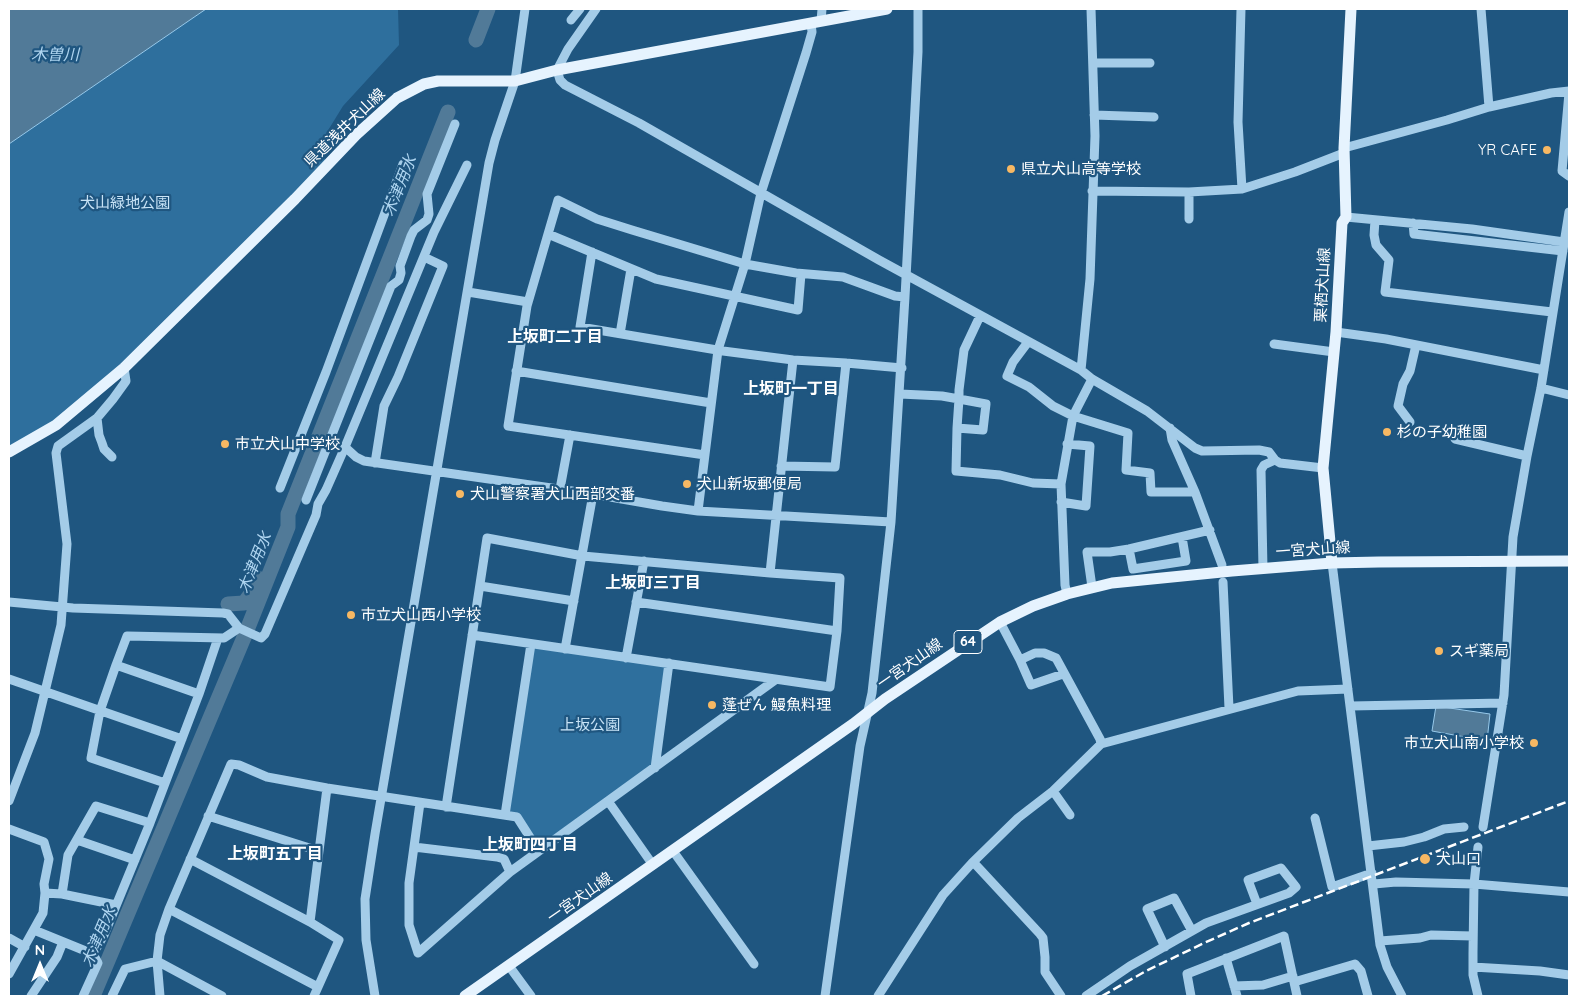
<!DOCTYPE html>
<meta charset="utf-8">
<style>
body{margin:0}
#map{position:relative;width:1578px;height:1005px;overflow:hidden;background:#1f5680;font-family:Quicksand,sans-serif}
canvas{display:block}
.frame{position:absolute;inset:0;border:10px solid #fff;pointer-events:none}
.north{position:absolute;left:15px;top:940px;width:50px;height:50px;-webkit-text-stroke:4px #1f5680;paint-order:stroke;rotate:0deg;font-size:14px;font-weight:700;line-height:20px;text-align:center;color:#fff}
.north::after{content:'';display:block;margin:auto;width:18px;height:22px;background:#fff;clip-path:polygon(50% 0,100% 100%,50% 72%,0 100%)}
</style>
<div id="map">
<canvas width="1578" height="1005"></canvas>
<div class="frame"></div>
<div class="north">N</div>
</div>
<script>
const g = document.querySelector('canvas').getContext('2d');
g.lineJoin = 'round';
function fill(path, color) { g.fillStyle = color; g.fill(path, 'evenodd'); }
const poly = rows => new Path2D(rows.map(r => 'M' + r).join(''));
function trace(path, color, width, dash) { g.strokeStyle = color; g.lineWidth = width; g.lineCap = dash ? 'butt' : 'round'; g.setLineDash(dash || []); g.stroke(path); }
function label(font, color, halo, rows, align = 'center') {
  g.font = font + ' Quicksand,"Noto Sans JP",sans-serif'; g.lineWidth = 4.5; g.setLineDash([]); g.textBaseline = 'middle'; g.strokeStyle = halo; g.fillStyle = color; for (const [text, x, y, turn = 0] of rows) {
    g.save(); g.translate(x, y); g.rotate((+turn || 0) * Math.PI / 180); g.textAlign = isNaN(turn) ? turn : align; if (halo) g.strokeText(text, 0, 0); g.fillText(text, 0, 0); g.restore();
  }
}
fill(poly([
 [206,9,398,9,399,45,343,106,319,145,328,165,295,199,56,425,9,447,9,144],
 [531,644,669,663,655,768,538,850,517,817,505,815]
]), '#2e6f9d');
const water = poly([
 [9,9,206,9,9,144,9,9],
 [1436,706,1490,714,1487,741,1432,731,1436,706]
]);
fill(water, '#517a98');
trace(water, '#97c9ea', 1);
trace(poly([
 [476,40,488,9],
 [228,604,244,603,253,591,258,578],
 [93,996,245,635,288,527,288,514,448,112]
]), '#517a98', 15);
trace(poly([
 [596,9,568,49,557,70,560,80,565,85,639,123,879,260,1081,370,1092,379,1147,411,1195,448,1202,451,1259,450,1269,452,1275,460,1280,463,1323,468],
 [1241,9,1238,122,1242,189],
 [1481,9,1489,107],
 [571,20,580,9],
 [821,21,822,9],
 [1093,63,1150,63],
 [1569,93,1562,171,1569,176],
 [1094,115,1154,117],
 [1344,148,1447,120,1489,107,1551,93,1569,91],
 [1092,191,1189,192,1242,189,1295,172,1344,153],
 [1189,192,1189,219],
 [1346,217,1472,229,1564,242],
 [1375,220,1374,235,1376,245,1389,260,1385,292,1552,312],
 [1413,223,1414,234,1563,251],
 [548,234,558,200,597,219,632,230,745,264,796,273,843,277,895,296,905,297],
 [592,252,580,327,723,351,793,360,846,363,902,368],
 [468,292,528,302],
 [1336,332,1386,339,1544,370],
 [620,334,631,269],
 [1028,342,1013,362,1007,376,1029,387,1053,406,1073,416,1128,433,1126,470,1150,473,1151,492,1195,492],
 [1274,344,1334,352],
 [1081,370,1090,279,1095,136,1091,9],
 [516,371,711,403],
 [1541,388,1569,395],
 [900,394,942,396,959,399,986,404,983,430,957,428,959,399,959,390,964,350,980,316],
 [97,418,99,435,102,443,104,449,112,457],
 [1410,422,1398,406,1403,384,1410,371,1416,345],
 [957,428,956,471,1000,475,1033,483,1061,484],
 [1170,428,1172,440,1195,492,1222,565],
 [1455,439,1527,456],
 [345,447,356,457,364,461,593,494,662,506,698,511,891,522],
 [705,455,508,426,527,306,548,234,656,279,798,310,801,274],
 [375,463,384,406,398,377,443,266,424,257],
 [781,466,835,467,846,363],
 [280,488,326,372,403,164],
 [560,489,570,435],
 [306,500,391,286,399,280,401,273,400,266,411,236,414,230,427,220,429,214,427,194,455,124],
 [1061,502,1086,506,1090,446,1067,444],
 [698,511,718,350,745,264,761,193,806,53,812,32,811,23],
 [1129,549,1133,569,1186,561,1182,537],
 [1332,563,1380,945,1387,967,1402,996],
 [1263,569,1261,470,1264,465,1275,460],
 [770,573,793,360],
 [1223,582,1229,708],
 [480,586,574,601],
 [1092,587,1087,552,1110,552,1129,549,1210,530],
 [1067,594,1065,585,1061,484,1073,416,1092,379],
 [9,602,73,608,223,613,228,614,239,628,224,638,127,636,116,665,100,711,91,758,165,783],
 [636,602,837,631],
 [1000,622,1020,660,1035,653,1044,653,1056,658,1100,739,1101,744],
 [239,628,261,638,265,634,316,515,318,504,326,490,345,447,434,232,467,165],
 [565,649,593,494],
 [626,658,644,561],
 [1020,660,1031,685,1063,674],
 [116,665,199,694],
 [9,679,182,739],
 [1351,706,1503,703],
 [655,768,669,663],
 [1053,791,1070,815],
 [9,801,35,733,61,625,67,544,56,453,58,446,97,418,113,399,126,381,124,368],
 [608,801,653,865],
 [420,803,409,883,409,925,418,953,510,872,775,680],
 [446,807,487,538,583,556,770,573,840,578,837,631,830,687,472,635],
 [505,815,531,644],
 [208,816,319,851],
 [1315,818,1332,887,1372,873],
 [1483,827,1504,695,1513,537,1527,456,1541,388,1569,212],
 [9,829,44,842,49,859,44,884,45,893],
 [77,840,135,860],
 [1368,846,1404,842,1424,837,1444,829,1464,827],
 [414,847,497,857,504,859,510,872],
 [673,851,754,964],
 [190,859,310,922,339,940,314,996],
 [972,863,976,865,1040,934,1043,938,1045,957,1045,972,1061,996],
 [1374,884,1396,882,1474,884,1569,892],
 [62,894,68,855,96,806,150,823],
 [169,909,318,987],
 [310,922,327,788],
 [34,930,93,954],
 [9,938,25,947],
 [1380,941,1420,938,1431,935,1473,936],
 [1165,947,1147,909,1174,898,1192,931],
 [1226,958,1237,996],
 [509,966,531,996],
 [1473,967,1540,971,1569,975],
 [9,974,43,913,45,893,62,894,116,905],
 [1294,982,1355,964,1361,971,1368,996],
 [1234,986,1263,985,1293,976],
 [31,996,57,957,63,942],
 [83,996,98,963,93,954,104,935,150,823,199,694,218,638],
 [112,996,125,969,157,961,222,996],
 [160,996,157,961,160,935,169,909,231,764,239,765,267,777,327,788,517,817,538,850],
 [375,996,366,940,365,899,375,834,489,163,495,140,515,81,525,9],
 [825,996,860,746,872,693,891,522,905,297,918,52,918,9],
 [878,996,943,895,972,863,1018,818,1053,791,1101,744,1298,691,1348,689],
 [1086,996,1130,966,1206,923,1289,893,1296,887,1281,868,1248,880,1257,904],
 [1191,996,1187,974,1284,936,1297,996],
 [1478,996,1473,975,1473,953,1474,884,1478,847]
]), '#a4cce8', 9);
trace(poly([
 [9,452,56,425,124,368,295,199,356,135,397,98,424,84,438,81,515,81,557,70,887,9],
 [1332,563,1323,468,1336,332,1342,223,1346,217,1344,148,1351,9],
 [465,996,853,724,885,699,1000,622,1033,606,1067,594,1112,583,1232,571,1332,563,1379,562,1569,561]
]), '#e6f3fe', 11);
trace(poly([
 [1102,996,1146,971,1204,943,1249,923,1569,801]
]), '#fff', 2.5, [9, 4]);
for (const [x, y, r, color] of [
 [1547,150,5,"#f7b863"],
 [1011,169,5,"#f7b863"],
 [1387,432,5,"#f7b863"],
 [225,444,5,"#f7b863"],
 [687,484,5,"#f7b863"],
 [460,494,5,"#f7b863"],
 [351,615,5,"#f7b863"],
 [1439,651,5,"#f7b863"],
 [712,705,5,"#f7b863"],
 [1534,743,5,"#f7b863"],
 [1425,859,6,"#f7b863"]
]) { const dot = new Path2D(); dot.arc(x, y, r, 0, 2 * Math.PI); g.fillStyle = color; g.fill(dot); trace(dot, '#1f5680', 2); }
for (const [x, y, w] of [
 [968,642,28]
]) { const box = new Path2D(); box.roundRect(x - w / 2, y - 11.5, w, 23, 4); g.fillStyle = '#1f5680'; g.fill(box); trace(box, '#fff', 1); }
label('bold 14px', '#fff', null, [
 ["64",968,642]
]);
label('15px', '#fff', '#1f5680', [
 ["県道浅井犬山線",345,128,-44],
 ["栗栖犬山線",1323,285,-87],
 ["一宮犬山線",1313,550,-4],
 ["一宮犬山線",910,664,-35],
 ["一宮犬山線",580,898,-35]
]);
label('15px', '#fff', '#1f5680', [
 ["YR CAFE",1537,150,"right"],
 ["県立犬山高等学校",1021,169],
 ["杉の子幼稚園",1397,432],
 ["市立犬山中学校",235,444],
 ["犬山新坂郵便局",697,484],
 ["犬山警察署犬山西部交番",470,494],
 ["市立犬山西小学校",361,615],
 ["スギ薬局",1449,651],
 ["蓬ぜん 鰻魚料理",722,705],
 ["市立犬山南小学校",1524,743,"right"],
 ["犬山口",1436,859]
], 'left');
label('15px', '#c8e3f6', '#1f5680', [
 ["犬山緑地公園",125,203],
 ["上坂公園",590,725]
]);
label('italic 16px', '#afd5f0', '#1f5680', [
 ["木曽川",55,55],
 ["木津用水",400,186,-68],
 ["木津用水",255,563,-68],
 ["木津用水",99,937,-67]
]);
label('bold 16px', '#fff', '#1f5680', [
 ["上坂町二丁目",555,337],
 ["上坂町一丁目",791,389],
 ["上坂町三丁目",653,583],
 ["上坂町四丁目",530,845],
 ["上坂町五丁目",275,854]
]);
</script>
